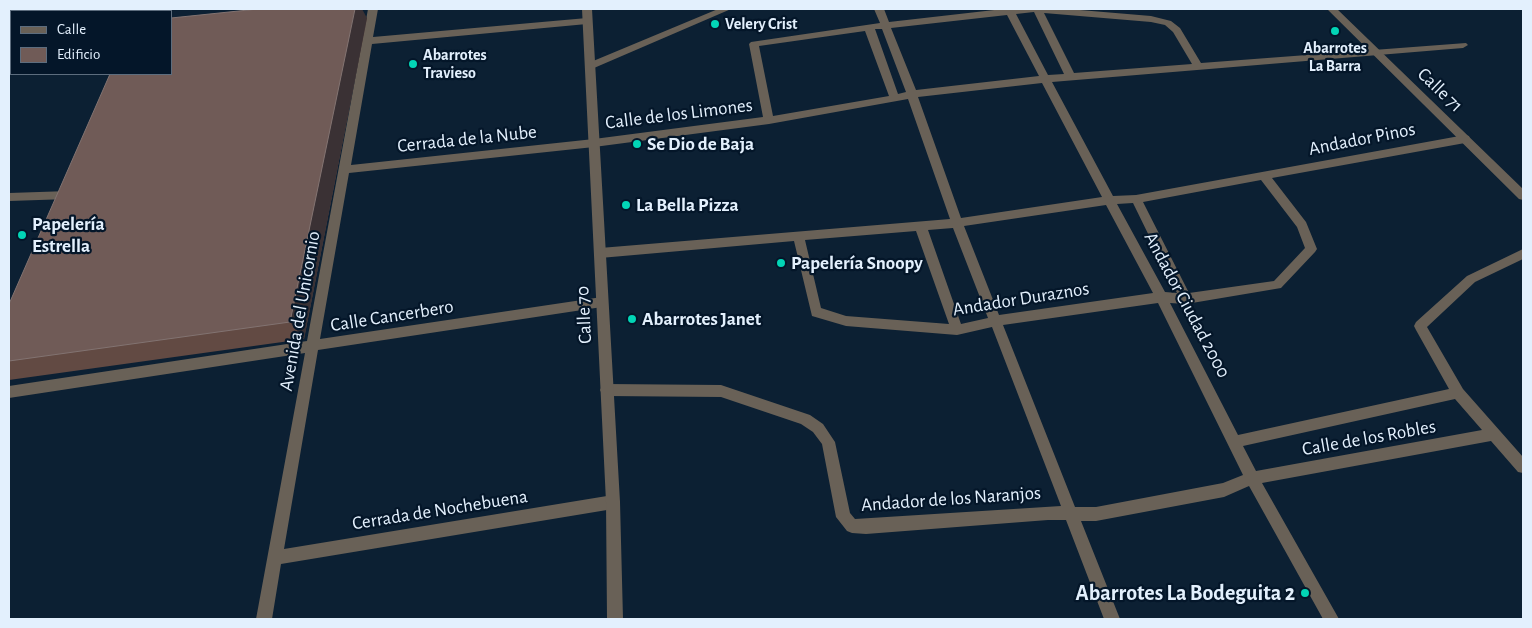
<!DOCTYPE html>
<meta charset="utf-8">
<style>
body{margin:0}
#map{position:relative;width:1532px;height:628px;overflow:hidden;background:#0c2033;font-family:"Alegreya Sans",sans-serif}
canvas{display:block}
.frame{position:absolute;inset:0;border:10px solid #e3f0fd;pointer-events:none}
.legend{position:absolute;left:10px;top:10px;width:162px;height:65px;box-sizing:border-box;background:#041629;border:1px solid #5d6d7e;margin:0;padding:6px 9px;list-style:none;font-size:15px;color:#e3f0fd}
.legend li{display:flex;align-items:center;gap:10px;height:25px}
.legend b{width:25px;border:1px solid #5d6d7e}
</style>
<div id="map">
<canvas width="1532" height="628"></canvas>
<div class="frame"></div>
<ul class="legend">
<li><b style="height:6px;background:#696157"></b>Calle</li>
<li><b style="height:14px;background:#705b57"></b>Edificio</li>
</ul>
</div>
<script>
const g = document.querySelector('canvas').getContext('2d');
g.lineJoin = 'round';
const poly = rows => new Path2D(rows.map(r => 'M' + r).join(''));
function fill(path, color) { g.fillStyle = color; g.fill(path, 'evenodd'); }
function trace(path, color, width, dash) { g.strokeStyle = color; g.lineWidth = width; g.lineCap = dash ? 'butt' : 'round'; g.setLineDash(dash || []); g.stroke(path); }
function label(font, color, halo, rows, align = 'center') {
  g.font = font + ' "Alegreya Sans",sans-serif'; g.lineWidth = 4.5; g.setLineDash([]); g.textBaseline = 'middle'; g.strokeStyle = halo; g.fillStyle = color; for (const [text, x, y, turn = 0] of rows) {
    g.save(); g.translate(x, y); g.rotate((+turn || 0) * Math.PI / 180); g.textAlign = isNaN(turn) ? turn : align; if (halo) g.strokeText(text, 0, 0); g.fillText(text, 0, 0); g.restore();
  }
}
fill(poly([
 [13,9,23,9,21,11,11,11,13,9],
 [139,9,149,9,148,11,138,11,139,9],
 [368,9,378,9,373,37,587,18,592,21,587,24,372,44,351,165,594,139,763,117,749,44,751,42,880,23,874,9,884,9,889,22,1003,9,1068,9,1151,16,1171,21,1180,28,1201,63,1466,43,1468,45,1463,48,1052,82,1113,196,1136,195,1465,135,1469,136,1470,139,1465,143,1272,178,1306,222,1317,249,1315,252,1281,288,1186,304,1170,303,1238,435,1449,389,1416,330,1414,326,1416,322,1467,276,1523,249,1523,259,1475,282,1427,327,1463,389,1523,457,1523,473,1518,472,1491,441,1262,483,1339,619,1323,619,1249,486,1224,497,1096,521,1081,521,1120,619,1104,619,1066,520,1048,520,866,534,852,533,847,531,836,517,822,444,813,432,801,424,721,397,607,396,602,394,600,390,602,386,607,384,721,385,810,415,823,424,835,442,850,513,855,519,1061,506,992,327,957,335,846,326,812,316,794,241,600,258,594,253,600,248,950,219,908,99,769,124,594,147,349,173,320,339,602,297,606,298,608,302,606,306,602,307,318,350,284,549,613,495,618,497,620,502,618,507,613,509,281,564,272,619,256,619,305,353,9,398,9,386,307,341,368,9],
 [1034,12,1064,74,1048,75,1016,14,1034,12],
 [1044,13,1151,22,1165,25,1173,32,1192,64,1074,73,1044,13],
 [1007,15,1039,76,916,90,891,28,1007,15],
 [875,29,882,29,906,92,898,94,875,29],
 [865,31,889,96,773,116,759,46,865,31],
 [1042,83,1102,197,961,218,918,97,1042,83],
 [1261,180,1297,227,1305,248,1274,281,1189,293,1143,202,1261,180],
 [1133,203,1177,293,1165,292,1117,204,1133,203],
 [1106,205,1153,293,999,315,964,226,1106,205],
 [953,228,988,318,961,324,928,230,953,228],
 [916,231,949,324,846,316,821,308,805,240,916,231],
 [1158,303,1243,475,1223,483,1096,507,1075,507,1003,325,1158,303],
 [1455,399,1482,430,1256,471,1243,446,1455,399],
 [718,9,731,9,594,68,590,69,585,66,586,64,718,9],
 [11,19,11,29,9,30,9,20,11,19],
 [9,38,11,38,11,45,9,45,9,38],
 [69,191,75,195,69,199,9,201,9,193,69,191]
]), '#696157');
fill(poly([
 [582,9,592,9,620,502,623,619,607,619,606,502,582,9],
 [1327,9,1337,9,1523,189,1523,200,1519,199,1327,9]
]), '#696157');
fill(poly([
 [367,18,304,339,9,380,9,304]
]), '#624a43');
fill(poly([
 [355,9,362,9,367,18,304,339,290,322]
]), '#3a3134');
const building = poly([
 [258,9,355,9,290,322,9,361,9,304,110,74,171,74,171,18,258,9]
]);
fill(building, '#705b57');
trace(building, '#827371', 1);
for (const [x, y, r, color] of [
 [715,24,5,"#02d5b6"],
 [1335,31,5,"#02d5b6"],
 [413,64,5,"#02d5b6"],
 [637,144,5,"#02d5b6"],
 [626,205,5,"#02d5b6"],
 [22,235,5,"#02d5b6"],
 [781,263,5,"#02d5b6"],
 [632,319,5,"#02d5b6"],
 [1305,593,5,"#02d5b6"]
]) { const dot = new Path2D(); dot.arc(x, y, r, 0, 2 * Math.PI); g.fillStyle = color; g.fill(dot); trace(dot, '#041629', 2); }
label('bold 16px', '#e3f0fd', '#041629', [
 ["Velery Crist",725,24],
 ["Abarrotes",1335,48,"center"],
 ["La Barra",1335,66,"center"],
 ["Abarrotes",423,55],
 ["Travieso",423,73]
], 'left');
label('19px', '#e3f0fd', '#041629', [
 ["Calle 71",1440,90,44],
 ["Calle de los Limones",679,114,-7],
 ["Cerrada de la Nube",467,139,-6],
 ["Andador Pinos",1362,139,-11],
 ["Andador Duraznos",1021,299,-9],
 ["Andador Ciudad 2000",1187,305,62],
 ["Avenida del Unicornio",300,311,-80],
 ["Calle 70",584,315,-93],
 ["Calle Cancerbero",392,316,-9],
 ["Calle de los Robles",1369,438,-10],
 ["Andador de los Naranjos",951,499,-4],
 ["Cerrada de Nochebuena",440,510,-9]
]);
label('bold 19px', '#e3f0fd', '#041629', [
 ["Se Dio de Baja",647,144],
 ["La Bella Pizza",636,205],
 ["Papelería",32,224],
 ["Estrella",32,246],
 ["Papelería Snoopy",791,263],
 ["Abarrotes Janet",642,319]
], 'left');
label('bold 22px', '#e3f0fd', '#041629', [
 ["Abarrotes La Bodeguita 2",1295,593]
], 'right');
</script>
